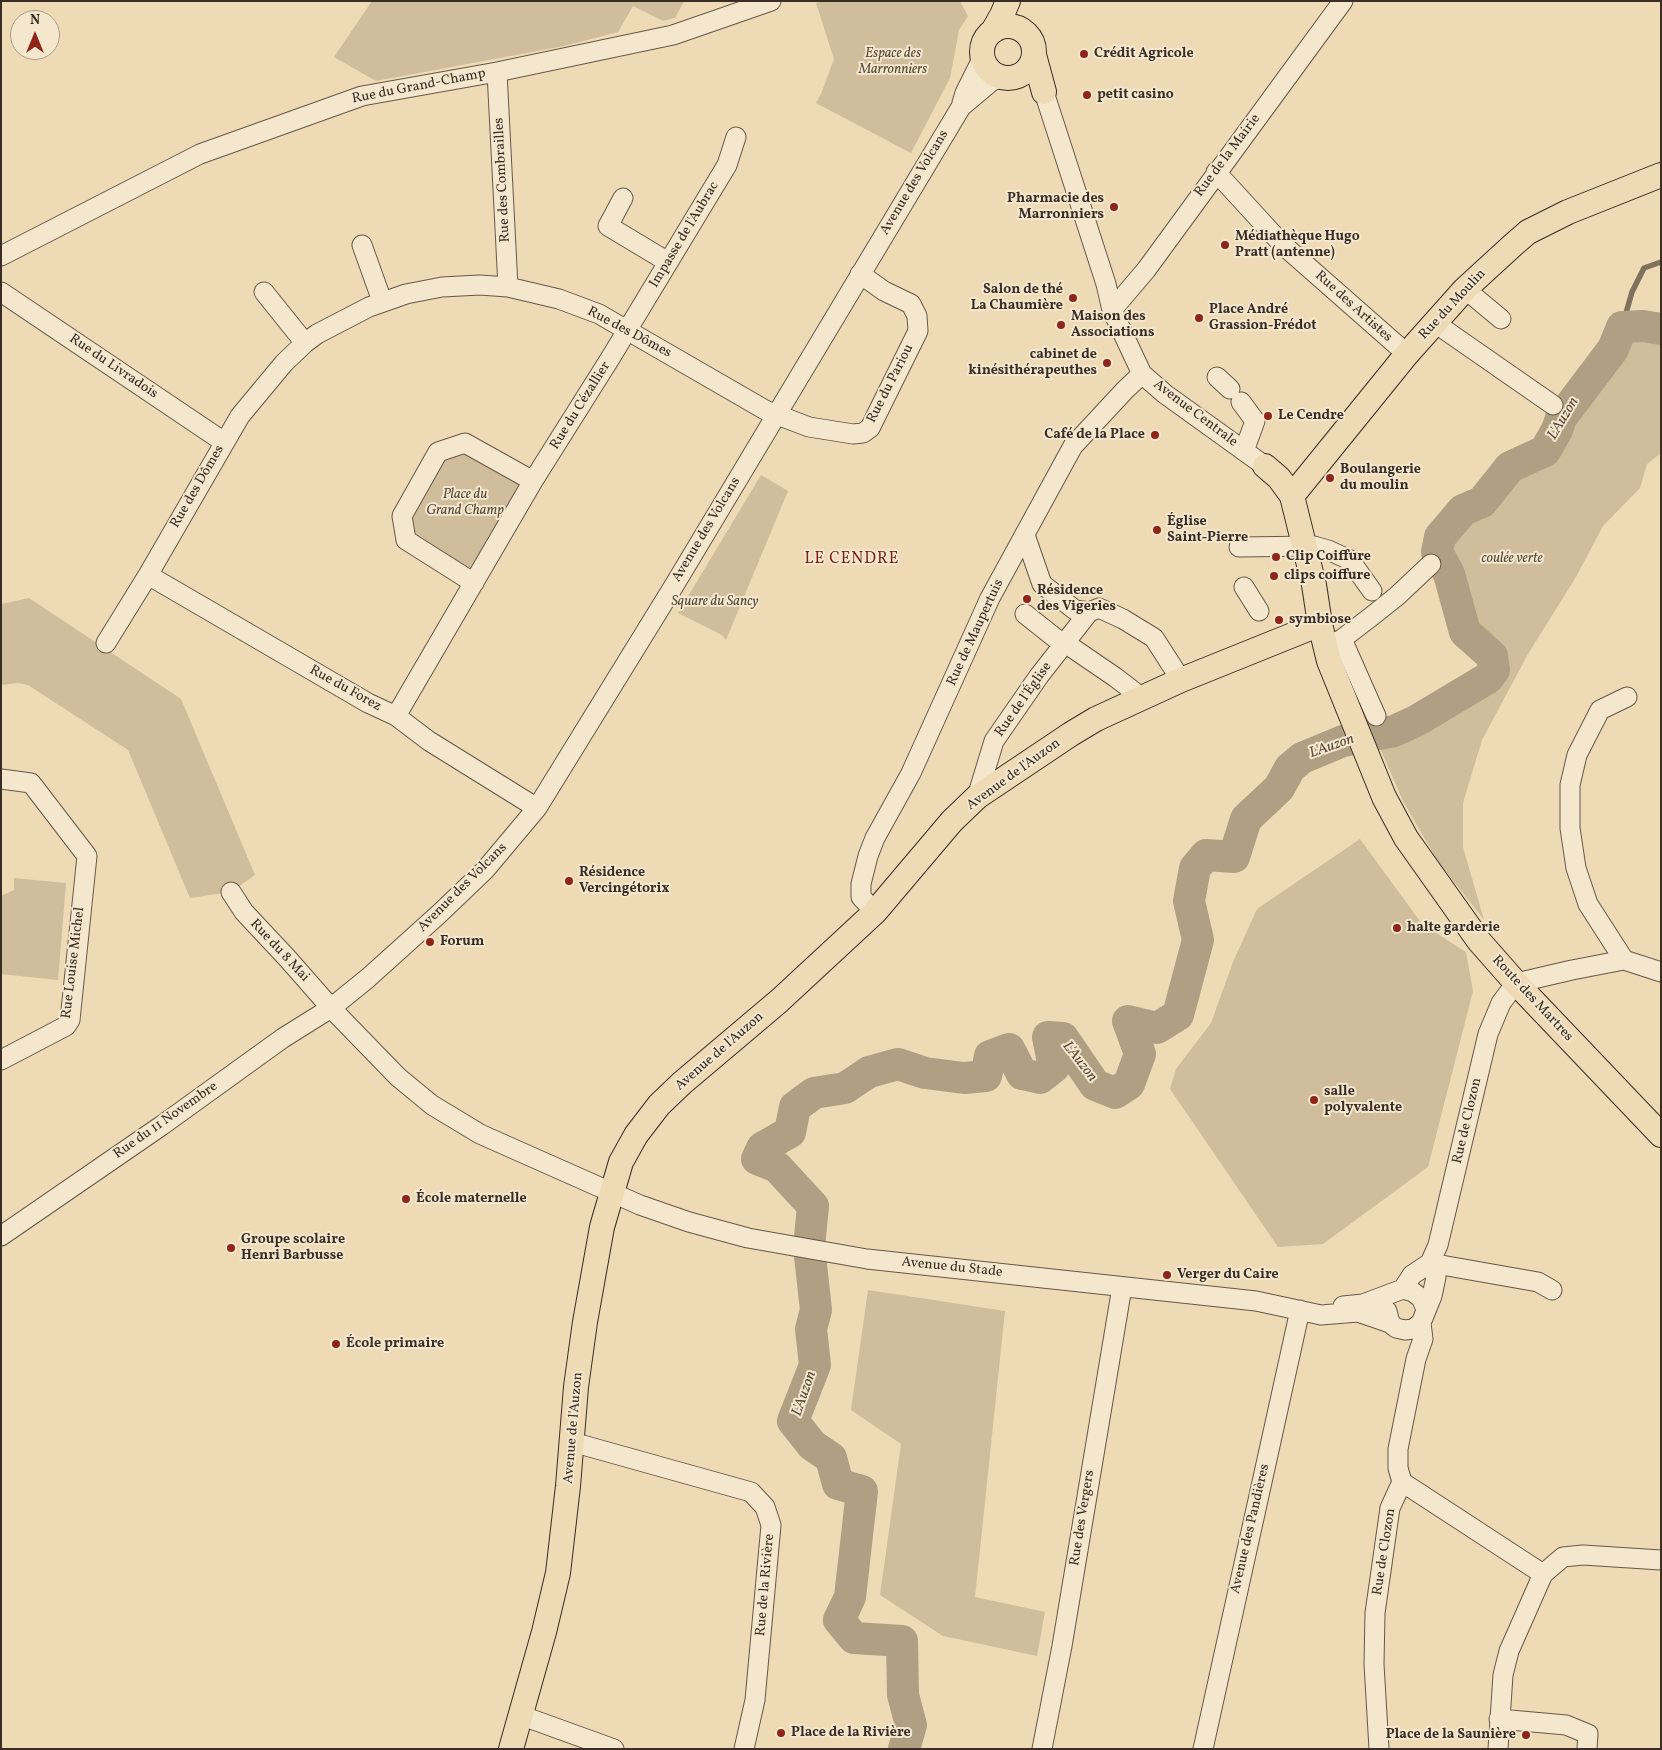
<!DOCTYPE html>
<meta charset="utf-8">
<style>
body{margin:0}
#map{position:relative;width:1662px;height:1750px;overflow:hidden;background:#eedab4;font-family:Vollkorn,serif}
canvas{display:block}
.frame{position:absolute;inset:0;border:2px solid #392d25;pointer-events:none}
.north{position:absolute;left:10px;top:10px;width:50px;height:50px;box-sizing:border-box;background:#f4e7ce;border:1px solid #a99d8a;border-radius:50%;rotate:0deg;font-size:14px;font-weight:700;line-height:20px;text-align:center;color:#392d25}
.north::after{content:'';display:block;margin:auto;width:18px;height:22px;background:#8f2418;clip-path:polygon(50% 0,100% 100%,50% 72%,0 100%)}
</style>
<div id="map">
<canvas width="1662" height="1750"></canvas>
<div class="frame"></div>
<div class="north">N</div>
</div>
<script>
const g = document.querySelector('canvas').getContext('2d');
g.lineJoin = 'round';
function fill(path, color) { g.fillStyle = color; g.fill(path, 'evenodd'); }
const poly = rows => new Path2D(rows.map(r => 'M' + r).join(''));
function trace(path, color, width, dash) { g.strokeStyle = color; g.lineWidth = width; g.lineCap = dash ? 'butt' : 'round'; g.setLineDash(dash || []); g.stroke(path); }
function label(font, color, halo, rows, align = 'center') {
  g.font = font + ' Vollkorn,serif'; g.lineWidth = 4; g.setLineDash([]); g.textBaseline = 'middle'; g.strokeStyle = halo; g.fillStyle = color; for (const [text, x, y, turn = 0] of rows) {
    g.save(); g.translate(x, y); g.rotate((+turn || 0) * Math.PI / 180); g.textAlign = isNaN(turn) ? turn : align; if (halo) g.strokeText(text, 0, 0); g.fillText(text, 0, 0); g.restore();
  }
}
fill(poly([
 [372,1,684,1,675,18,663,21,633,6,618,32,564,46,376,81,334,57],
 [823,1,960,1,968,16,959,30,950,78,911,153,816,103,821,94,834,59,816,3],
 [1643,326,1661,329,1661,453,1647,464,1640,488,1603,526,1576,577,1528,654,1482,740,1463,803,1463,847,1484,920,1437,860,1403,801,1379,746,1474,694,1494,670,1492,656,1465,632,1449,574,1437,552,1440,537,1463,510,1482,502,1510,467,1545,451,1557,430,1561,418,1564,412,1613,349,1622,327],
 [465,443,533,481,474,583,406,540,402,516,438,452],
 [761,475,788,491,726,640,722,635,678,613],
 [29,598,181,699,255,875,231,892,190,898,128,750,28,685,18,683,1,685,1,604],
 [1360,839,1422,924,1466,952,1473,991,1428,1167,1323,1244,1278,1247,1170,1089,1176,1069,1211,1023,1233,962,1257,909],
 [14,878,66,883,58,980,1,974,1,896,14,890],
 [868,1290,1005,1311,975,1597,1045,1612,1037,1656,943,1636,880,1595,901,1444,851,1410]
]), '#cfbd9c');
trace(poly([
 [1622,327,1632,292,1644,268,1661,262]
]), '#80715d', 5.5);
trace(poly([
 [904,1749,911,1725,903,1695,902,1641,854,1638,839,1620,850,1597,862,1491,838,1484,831,1458,812,1445,793,1421,815,1365,811,1329,816,1310,809,1247,813,1206,777,1167,757,1159,762,1148,790,1132,795,1107,814,1093,845,1088,869,1072,898,1064,925,1073,964,1078,986,1076,990,1056,1009,1049,1022,1074,1040,1078,1054,1067,1048,1037,1063,1038,1095,1085,1115,1093,1129,1084,1140,1054,1128,1021,1157,1028,1178,1015,1198,940,1189,901,1195,868,1206,855,1234,857,1246,819,1279,788,1290,768,1302,758,1343,741,1394,731,1416,721,1488,678,1494,670,1492,656,1465,632,1449,574,1437,552,1440,537,1463,510,1482,502,1510,467,1545,451,1557,430,1561,418,1613,349,1622,327,1643,326,1661,329]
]), '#b09f83', 32);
const minor = poly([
 [497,72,508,287],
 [1044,92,1106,284,1112,310,1142,374,1165,394,1265,466],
 [962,103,965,93,982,59],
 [1216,172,1282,244,1407,354],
 [623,198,608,226,668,262],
 [362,245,382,301],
 [1,256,200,154,362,96,497,72,673,35,771,1],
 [1465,289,1501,319],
 [1,292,224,442],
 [264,292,305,343],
 [1112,310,1146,270,1343,1],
 [1435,323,1553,405],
 [1217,377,1230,389],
 [1241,402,1255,421,1244,451],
 [1025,535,1042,584,1075,610,1089,612,1099,608,1123,619,1154,638,1181,680],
 [1239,547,1314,546,1328,550,1350,560,1372,591],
 [148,575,368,703,396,716,429,741,537,808],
 [474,583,406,540,402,516,438,452,465,443,533,481],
 [1244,587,1259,611],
 [1025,614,1059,641,1071,647,1115,677,1141,697],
 [1342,639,1376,716],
 [106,643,148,575,240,416,284,363,305,343,317,334,369,307,406,294,442,287,480,285,508,287,559,299,599,314,767,411,809,427,853,434,863,433,870,428,918,331,917,316,911,304,884,291,860,274],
 [1325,647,1342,639,1372,616,1397,596,1431,564],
 [396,716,533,481,611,357,727,165,736,137],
 [1,779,31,783,87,856,70,1020,66,1026,1,1060],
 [977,797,994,741,1039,676,1089,612],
 [231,892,244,912,288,959,331,1008,398,1077,432,1105,480,1134,640,1205,689,1222,748,1238,867,1259,1256,1301,1321,1315,1358,1312,1390,1323],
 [875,912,861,897,861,884,868,856,875,838,911,773,990,598,1073,446,1125,390,1142,374],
 [1624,960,1588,904,1576,868,1570,828,1570,785,1577,755,1600,710,1627,697],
 [1,1236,161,1126,283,1038,331,1008,368,978,439,914,485,870,537,808,675,584,961,107,992,81,1003,77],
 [1430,1263,1538,1282,1552,1290],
 [1403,1289,1412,1275,1430,1263,1438,1245,1488,1034,1501,1003,1516,983,1572,970,1624,960,1661,972],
 [1343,1306,1363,1304,1403,1289,1413,1292,1421,1298,1426,1309],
 [1387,1311,1390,1323,1396,1328,1405,1330,1413,1329,1421,1323,1432,1296,1436,1277,1430,1263],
 [572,1442,751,1492,765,1507,771,1525,755,1700,744,1749],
 [1402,1482,1543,1574,1563,1557,1583,1555,1661,1560],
 [520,1715,614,1749],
 [1499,1719,1566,1725,1588,1734,1587,1749],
 [1042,1749,1062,1646,1122,1287],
 [1203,1749,1300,1310],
 [1379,1749,1374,1664,1375,1613,1390,1508,1402,1482,1398,1468,1398,1449,1416,1359,1423,1339,1421,1323],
 [1498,1749,1503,1675,1509,1651,1543,1574]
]);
const major = poly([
 '982 52a26 26 0 1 1 52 0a26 26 0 1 1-52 0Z',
 [993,31,1002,15,1008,1],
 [1034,55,1044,92],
 [1265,466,1279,478,1292,496,1314,585,1320,624,1329,661,1384,797,1406,838,1479,941,1516,983,1661,1135],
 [1292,496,1407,354,1465,289,1513,245,1528,232,1568,212,1661,175],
 [511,1749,544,1632,558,1573,568,1486,576,1387,585,1322,602,1227,621,1162,636,1135,659,1105,682,1083,779,1001,875,912,952,821,977,797,1071,734,1096,719,1181,680,1320,624]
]);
trace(minor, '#665849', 21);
trace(major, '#392d25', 26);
trace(minor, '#f4e7ce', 19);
trace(major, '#eedab4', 24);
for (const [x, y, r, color] of [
 [1084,54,5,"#8f2418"],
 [1087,95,5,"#8f2418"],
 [1114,207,5,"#8f2418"],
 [1225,245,5,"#8f2418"],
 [1073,298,5,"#8f2418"],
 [1199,318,5,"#8f2418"],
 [1061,325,5,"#8f2418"],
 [1107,363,5,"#8f2418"],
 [1268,416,5,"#8f2418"],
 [1155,435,5,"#8f2418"],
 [1330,478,5,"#8f2418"],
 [1157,530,5,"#8f2418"],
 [1276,557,5,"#8f2418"],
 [1274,576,5,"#8f2418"],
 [1027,599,5,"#8f2418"],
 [1279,620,5,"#8f2418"],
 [569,881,5,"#8f2418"],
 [1397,928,5,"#8f2418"],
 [430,942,5,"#8f2418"],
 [1314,1100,5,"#8f2418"],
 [406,1199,5,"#8f2418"],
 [231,1248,5,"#8f2418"],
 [1167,1275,5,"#8f2418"],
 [336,1344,5,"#8f2418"],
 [781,1733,5,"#8f2418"],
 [1526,1735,5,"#8f2418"]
]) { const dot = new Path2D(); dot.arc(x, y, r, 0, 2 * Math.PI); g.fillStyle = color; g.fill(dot); trace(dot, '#f4e7ce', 2); }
label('italic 14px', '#574a3d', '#f4e7ce', [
 ["Espace des",893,54],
 ["Marronniers",893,70],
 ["Place du",465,495],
 ["Grand Champ",465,511],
 ["coulée verte",1512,559],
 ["Square du Sancy",715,602]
]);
label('bold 14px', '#392d25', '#f4e7ce', [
 ["Crédit Agricole",1094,54],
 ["petit casino",1097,95],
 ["Pharmacie des",1104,199,"right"],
 ["Marronniers",1104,215,"right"],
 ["Médiathèque Hugo",1235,237],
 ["Pratt (antenne)",1235,253],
 ["Salon de thé",1063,290,"right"],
 ["La Chaumière",1063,306,"right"],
 ["Place André",1209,310],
 ["Grassion-Frédot",1209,326],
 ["Maison des",1071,317],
 ["Associations",1071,333],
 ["cabinet de",1097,355,"right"],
 ["kinésithérapeuthes",1097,371,"right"],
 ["Le Cendre",1278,416],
 ["Café de la Place",1145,435,"right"],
 ["Boulangerie",1340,470],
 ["du moulin",1340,486],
 ["Église",1167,522],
 ["Saint-Pierre",1167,538],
 ["Clip Coiffure",1286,557],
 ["clips coiffure",1284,576],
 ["Résidence",1037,591],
 ["des Vigeries",1037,607],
 ["symbiose",1289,620],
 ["Résidence",579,873],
 ["Vercingétorix",579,889],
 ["halte garderie",1407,928],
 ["Forum",440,942],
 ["salle",1324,1092],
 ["polyvalente",1324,1108],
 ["École maternelle",416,1199],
 ["Groupe scolaire",241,1240],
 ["Henri Barbusse",241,1256],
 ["Verger du Caire",1177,1275],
 ["École primaire",346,1344],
 ["Place de la Rivière",791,1733],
 ["Place de la Saunière",1516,1735,"right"]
], 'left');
label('14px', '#392d25', '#f4e7ce', [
 ["Rue du Grand-Champ",419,87,-11],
 ["Rue de la Mairie",1228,156,-53],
 ["Rue des Combrailles",503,180,-93],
 ["Avenue des Volcans",915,183,-59],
 ["Impasse de l'Aubrac",685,235,-59],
 ["Rue du Moulin",1453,305,-47],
 ["Rue des Artistes",1353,307,42],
 ["Rue des Dômes",629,333,28],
 ["Rue du Livradois",113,367,34],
 ["Rue du Pariou",891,384,-63],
 ["Rue du Cézallier",581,406,-58],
 ["Avenue Centrale",1195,414,37],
 ["Rue des Dômes",198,487,-60],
 ["Avenue des Volcans",707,530,-59],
 ["Rue de Maupertuis",976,633,-65],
 ["Rue du Forez",345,689,29],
 ["Rue de l'Église",1024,700,-55],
 ["Avenue de l'Auzon",1014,775,-36],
 ["Avenue des Volcans",463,888,-45],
 ["Rue du 8 Mai",279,951,47],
 ["Rue Louise Michel",74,963,-83],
 ["Route des Martres",1532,999,47],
 ["Avenue de l'Auzon",720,1052,-41],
 ["Rue du 11 Novembre",166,1121,-35],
 ["Rue de Clozon",1468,1121,-77],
 ["Avenue du Stade",952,1268,6],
 ["Avenue de l'Auzon",574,1428,-85],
 ["Rue des Vergers",1083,1518,-81],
 ["Avenue des Pandières",1251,1529,-77],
 ["Rue de Clozon",1385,1552,-81],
 ["Rue de la Rivière",766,1585,-85]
]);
label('italic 15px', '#574a3c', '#f4e7ce', [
 ["L'Auzon",1564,419,-59],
 ["L'Auzon",1332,747,-19],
 ["L'Auzon",1079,1062,52],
 ["L'Auzon",805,1394,-71]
]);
g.letterSpacing = '1px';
label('16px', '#7a1f14', '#f4e7ce', [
 ["LE CENDRE",852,560]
]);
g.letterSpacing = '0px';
</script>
